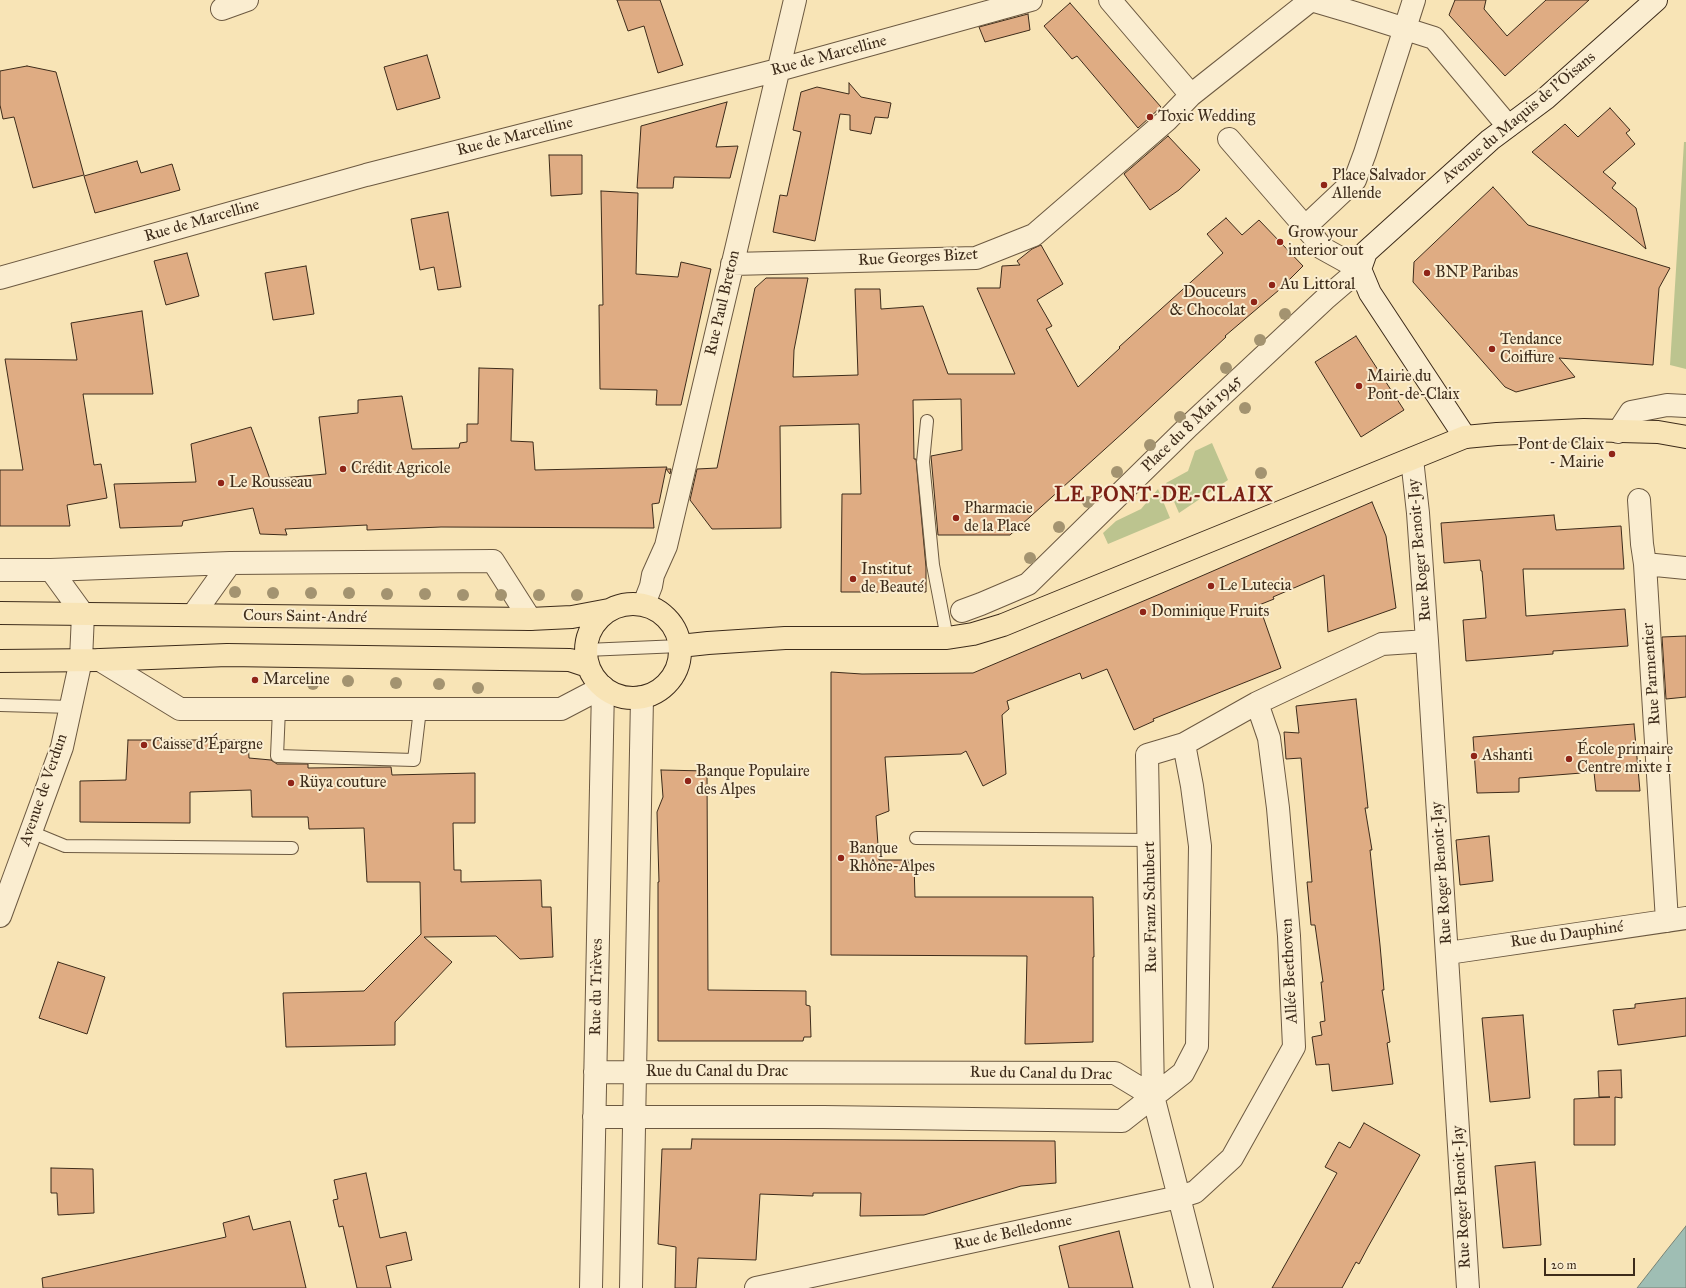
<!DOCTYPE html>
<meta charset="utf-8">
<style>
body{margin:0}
#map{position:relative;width:1686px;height:1288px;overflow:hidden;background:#f8e4b6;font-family:"IM FELL Great Primer",serif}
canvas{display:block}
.scale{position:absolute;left:1544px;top:1258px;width:91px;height:18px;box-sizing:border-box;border:2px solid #3d2b1a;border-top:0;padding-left:5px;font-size:12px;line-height:14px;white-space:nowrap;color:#3d2b1a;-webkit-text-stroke:3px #faedd0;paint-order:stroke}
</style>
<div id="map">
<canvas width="1686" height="1288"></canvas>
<div class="scale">20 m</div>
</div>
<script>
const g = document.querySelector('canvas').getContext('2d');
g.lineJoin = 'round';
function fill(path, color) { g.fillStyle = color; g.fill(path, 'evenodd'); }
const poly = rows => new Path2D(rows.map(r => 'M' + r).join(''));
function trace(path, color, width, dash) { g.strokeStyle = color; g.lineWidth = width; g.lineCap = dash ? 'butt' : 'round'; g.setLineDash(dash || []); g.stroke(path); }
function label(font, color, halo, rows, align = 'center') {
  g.font = font + ' "IM FELL Great Primer",serif'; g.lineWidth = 4; g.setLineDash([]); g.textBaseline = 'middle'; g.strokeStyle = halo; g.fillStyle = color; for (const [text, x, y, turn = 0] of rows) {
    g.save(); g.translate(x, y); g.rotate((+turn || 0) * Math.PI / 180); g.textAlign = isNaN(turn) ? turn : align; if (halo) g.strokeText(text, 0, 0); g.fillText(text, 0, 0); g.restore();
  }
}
fill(poly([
 [1684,142,1686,142,1686,369,1670,365],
 [1212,443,1228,480,1179,513,1166,483,1188,471,1195,451],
 [1158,489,1170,518,1108,544,1103,533,1116,521,1141,509]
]), '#bcc48f');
const water = poly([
 [1686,1226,1686,1288,1637,1288,1666,1251,1686,1226]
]);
fill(water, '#9fbeb4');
trace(water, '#788376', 1);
const building = poly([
 [617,0,660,0,683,65,658,73,644,26,628,31,617,0],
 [1455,0,1486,0,1484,9,1507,36,1546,0,1589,0,1505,76,1449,15,1455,0],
 [1070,3,1161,107,1138,128,1077,56,1072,59,1044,26,1070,3],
 [1028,14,1030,30,985,42,979,27,1028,14],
 [427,55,440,98,397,110,384,67,427,55],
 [27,66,56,72,84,175,33,188,14,117,3,119,0,105,0,71,27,66],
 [849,83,861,97,891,103,888,118,875,117,871,134,850,130,850,115,840,114,815,241,773,232,780,195,787,196,801,132,793,130,801,92,817,87,849,94,849,83],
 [727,102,716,147,738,146,730,178,674,177,673,188,637,188,641,126,727,102],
 [1610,108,1630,130,1626,133,1635,144,1603,172,1616,183,1612,188,1636,208,1646,249,1532,152,1565,124,1578,137,1610,108],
 [1168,136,1200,170,1179,190,1150,210,1124,174,1168,136],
 [549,155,582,155,582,194,551,196,549,155],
 [137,161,141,173,172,164,180,190,95,213,84,176,137,161],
 [1493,187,1528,225,1670,268,1659,288,1653,365,1559,358,1575,377,1516,392,1505,387,1413,282,1414,262,1493,187],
 [601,191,638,193,636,274,678,277,681,262,711,269,681,405,656,405,657,390,600,389,599,305,603,305,601,191],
 [448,212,461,287,438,290,434,267,420,270,411,219,448,212],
 [1226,218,1242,235,1259,220,1303,266,1279,290,1225,336,1226,337,1126,430,1010,535,938,535,931,456,962,450,961,399,913,400,914,459,916,459,926,567,926,592,841,592,842,494,861,494,859,424,780,426,781,528,712,529,690,500,697,469,717,468,755,288,766,278,808,278,794,350,793,377,858,375,855,289,880,289,881,309,923,306,948,374,1015,374,977,288,1000,288,1002,266,1020,265,1017,261,1032,249,1041,245,1063,284,1037,300,1052,326,1046,329,1078,387,1120,348,1119,347,1223,253,1207,234,1226,218],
 [187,253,199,296,166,305,154,261,187,253],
 [306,266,314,314,273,320,265,273,306,266],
 [142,311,153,394,83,394,94,465,101,464,107,498,67,505,70,526,0,526,0,470,23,470,5,359,77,360,71,323,142,311],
 [1356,336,1404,410,1361,437,1315,362,1356,336],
 [479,368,513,369,511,441,533,442,535,470,667,467,666,469,671,469,670,474,666,469,659,503,652,504,654,528,441,527,367,530,367,525,285,529,287,535,260,534,253,508,183,521,182,526,120,528,114,484,196,482,191,444,251,427,270,479,326,474,319,417,358,413,358,400,402,396,412,449,459,448,460,443,467,442,467,424,478,424,479,368],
 [1372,502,1386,536,1396,608,1328,632,1324,575,1273,597,1274,599,1259,605,1281,668,1153,719,1154,721,1134,730,1107,669,1082,679,1080,673,1007,701,1009,709,1002,715,1006,774,983,786,966,751,961,754,885,757,889,811,876,816,879,860,909,860,908,864,914,864,915,897,1093,897,1094,957,1093,957,1093,1042,1025,1044,1027,956,831,955,831,672,862,674,973,673,1160,594,1372,502],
 [1554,515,1556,530,1621,526,1624,569,1523,569,1526,616,1625,609,1628,646,1553,651,1553,654,1466,661,1463,620,1486,618,1482,571,1481,571,1480,560,1444,563,1441,523,1554,515],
 [1686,636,1686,697,1666,699,1662,637,1686,636],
 [1356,699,1368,808,1365,808,1372,850,1370,850,1380,945,1384,990,1382,990,1390,1042,1387,1043,1393,1084,1332,1091,1329,1064,1316,1065,1312,1037,1322,1035,1320,1022,1325,1021,1321,982,1323,982,1315,925,1311,925,1307,882,1312,882,1301,758,1286,759,1284,732,1299,733,1296,706,1356,699],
 [1634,724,1640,791,1596,791,1594,772,1519,778,1519,792,1477,793,1473,737,1634,724],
 [128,740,248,740,249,758,271,760,277,764,308,764,308,768,391,767,392,775,475,773,475,823,453,823,454,870,461,870,461,882,541,880,542,907,551,907,553,957,520,959,496,936,424,937,452,962,395,1022,395,1045,286,1047,283,993,364,991,421,934,420,882,367,882,364,828,309,829,308,817,252,817,251,790,190,792,190,823,80,822,80,781,126,780,128,740],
 [661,770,707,771,708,990,806,991,806,1005,810,1006,811,1037,804,1037,803,1041,658,1041,658,882,659,882,657,812,663,797,661,770],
 [1489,836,1493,881,1460,885,1456,840,1489,836],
 [58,962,105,977,87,1034,39,1018,58,962],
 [1686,998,1686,1036,1618,1045,1613,1010,1635,1008,1635,1004,1686,998],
 [1523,1015,1530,1098,1490,1102,1482,1018,1523,1015],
 [1621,1070,1622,1098,1615,1097,1615,1145,1574,1145,1574,1099,1610,1097,1599,1097,1598,1071,1621,1070],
 [1364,1123,1420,1155,1368,1247,1359,1264,1356,1262,1342,1288,1272,1288,1337,1173,1325,1167,1339,1142,1350,1148,1364,1123],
 [692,1139,1055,1141,1056,1183,1021,1186,924,1215,860,1216,861,1193,813,1193,813,1196,760,1194,756,1260,698,1258,696,1288,675,1288,676,1247,658,1244,662,1149,691,1149,692,1139],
 [1535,1162,1541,1245,1503,1248,1495,1166,1535,1162],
 [51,1168,93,1169,94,1213,58,1215,57,1193,51,1193,51,1168],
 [366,1173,380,1238,406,1232,412,1260,386,1266,391,1288,357,1288,343,1226,339,1227,333,1200,338,1199,334,1180,366,1173],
 [249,1216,253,1230,290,1221,306,1288,43,1288,42,1278,226,1237,223,1223,249,1216],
 [1119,1231,1133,1288,1069,1288,1059,1246,1119,1231]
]);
fill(building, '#dfac83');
trace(building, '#3d2b1a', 1);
const lane = poly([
 [927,421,923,462,933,565,947,638],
 [586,650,680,646],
 [0,705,72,707],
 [279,709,277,756,414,760,420,709],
 [31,832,65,846,292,848],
 [916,838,1150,840]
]);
const street = poly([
 [1110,0,1191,95],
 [222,9,247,0],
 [1305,227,1355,180,1365,153,1414,0],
 [732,264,976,258,1034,235,1167,120,1191,95,1311,0,1355,13,1434,38,1508,126],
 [0,278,366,175,778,70,1031,0],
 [1618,432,1631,412,1667,405,1686,406],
 [1412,459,1418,513,1427,641,1468,1288],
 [1639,500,1642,544,1645,564,1667,921],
 [1645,564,1686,568],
 [0,570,51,570,230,563,493,561,530,619],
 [644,604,651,586,653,575,666,546,795,0],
 [962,611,981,604,1028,584,1189,426,1325,299,1360,269,1322,248,1313,236,1229,139],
 [193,615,230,563],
 [100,660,180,709,561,709,603,687,591,1288],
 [1257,703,1269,738,1278,808,1289,936,1294,1047,1232,1158,1195,1192,1179,1197,1153,1096,1147,755,1184,744,1257,703,1382,644,1427,641],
 [0,916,62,747,81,660,83,614,51,570],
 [1448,953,1686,918],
 [595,1072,1115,1073,1153,1096],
 [594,1117,823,1117,1122,1121,1183,1073,1197,1046,1200,846,1192,786,1184,744],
 [631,1288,642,697],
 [756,1288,1179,1197,1202,1288]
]);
const secondary = poly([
 [1465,437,1370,293,1360,269,1366,252,1490,140,1545,99,1656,0]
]);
const primary = poly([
 '586 651a47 47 0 1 1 94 0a47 47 0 1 1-94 0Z',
 [0,613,530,619,572,617,609,610],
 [680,646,708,643,785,638,947,638,973,634,1003,625,1042,609,1465,437,1497,434,1584,430,1658,432,1686,437],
 [0,661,100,660,227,655,570,660,588,666]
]);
trace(lane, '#6c5941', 14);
trace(street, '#6c5941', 24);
trace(secondary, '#3d2b1a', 24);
trace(primary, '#3d2b1a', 24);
trace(lane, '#faedd0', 12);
trace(street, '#faedd0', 22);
trace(secondary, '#faedd0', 22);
trace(primary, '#f8e4b6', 22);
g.fillStyle = '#a39370';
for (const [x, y] of [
 [1285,314],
 [1260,340],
 [1226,368],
 [1245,408],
 [1180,417],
 [1150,445],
 [1117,472],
 [1261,473],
 [1088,502],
 [1059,527],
 [1030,558],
 [235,592],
 [273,593],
 [311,593],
 [349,593],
 [387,594],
 [425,594],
 [463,595],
 [501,595],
 [539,595],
 [577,595],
 [348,681],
 [396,683],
 [313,684],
 [439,684],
 [478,688]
]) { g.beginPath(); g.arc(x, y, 6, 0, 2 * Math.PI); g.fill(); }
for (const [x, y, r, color] of [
 [1150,117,4,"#8f2418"],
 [1324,185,4,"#8f2418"],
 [1280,242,4,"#8f2418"],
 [1427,273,4,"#8f2418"],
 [1272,285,4,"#8f2418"],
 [1254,302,4,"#8f2418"],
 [1492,349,4,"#8f2418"],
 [1359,386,4,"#8f2418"],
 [1612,454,4,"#8f2418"],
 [343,469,4,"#8f2418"],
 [221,483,4,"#8f2418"],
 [956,518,4,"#8f2418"],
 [853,579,4,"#8f2418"],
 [1211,586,4,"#8f2418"],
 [1143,612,4,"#8f2418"],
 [255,680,4,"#8f2418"],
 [144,745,4,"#8f2418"],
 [1474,756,4,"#8f2418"],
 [1569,759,4,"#8f2418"],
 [688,781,4,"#8f2418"],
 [291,783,4,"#8f2418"],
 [841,858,4,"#8f2418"]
]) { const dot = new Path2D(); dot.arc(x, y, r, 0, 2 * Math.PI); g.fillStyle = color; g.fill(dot); trace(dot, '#faedd0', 1.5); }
label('16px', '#3d2b1a', '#faedd0', [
 ["Rue de Marcelline",829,56,-15],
 ["Avenue du Maquis de l'Oisans",1519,118,-40],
 ["Rue de Marcelline",515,137,-14],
 ["Rue de Marcelline",202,221,-16],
 ["Rue Georges Bizet",918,258,-3],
 ["Rue Paul Breton",723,303,-77],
 ["Place du 8 Mai 1945",1192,424,-44],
 ["Rue Roger Benoit-Jay",1420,550,-95],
 ["Cours Saint-André",305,617,1],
 ["Rue Parmentier",1652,674,-94],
 ["Avenue de Verdun",44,790,-71],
 ["Rue Roger Benoit-Jay",1442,873,-94],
 ["Rue Franz Schubert",1151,907,-91],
 ["Rue du Dauphiné",1567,935,-8],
 ["Allée Beethoven",1290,971,-93],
 ["Rue du Trièves",597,987,-89],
 ["Rue du Canal du Drac",717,1072],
 ["Rue du Canal du Drac",1041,1074,1],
 ["Rue Roger Benoit-Jay",1462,1197,-93],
 ["Rue de Belledonne",1013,1233,-12]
]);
label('16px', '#3d2b1a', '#faedd0', [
 ["Toxic Wedding",1158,117],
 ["Place Salvador",1332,176],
 ["Allende",1332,194],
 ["Grow your",1288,233],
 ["interior out",1288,251],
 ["BNP Paribas",1435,273],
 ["Au Littoral",1280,285],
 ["Douceurs",1246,293,"right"],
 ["& Chocolat",1246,311,"right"],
 ["Tendance",1500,340],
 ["Coiffure",1500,358],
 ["Mairie du",1367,377],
 ["Pont-de-Claix",1367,395],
 ["Pont de Claix",1604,445,"right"],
 ["- Mairie",1604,463,"right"],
 ["Crédit Agricole",351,469],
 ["Le Rousseau",229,483],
 ["Pharmacie",964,509],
 ["de la Place",964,527],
 ["Institut",861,570],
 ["de Beauté",861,588],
 ["Le Lutecia",1219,586],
 ["Dominique Fruits",1151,612],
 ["Marceline",263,680],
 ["Caisse d'Épargne",152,745],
 ["École primaire",1577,750],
 ["Centre mixte 1",1577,768],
 ["Ashanti",1482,756],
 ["Banque Populaire",696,772],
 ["des Alpes",696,790],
 ["Rüya couture",299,783],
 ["Banque",849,849],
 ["Rhône-Alpes",849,867]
], 'left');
g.letterSpacing = '1px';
label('bold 20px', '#7a1f14', '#faedd0', [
 ["LE PONT-DE-CLAIX",1164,496]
]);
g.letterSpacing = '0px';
</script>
